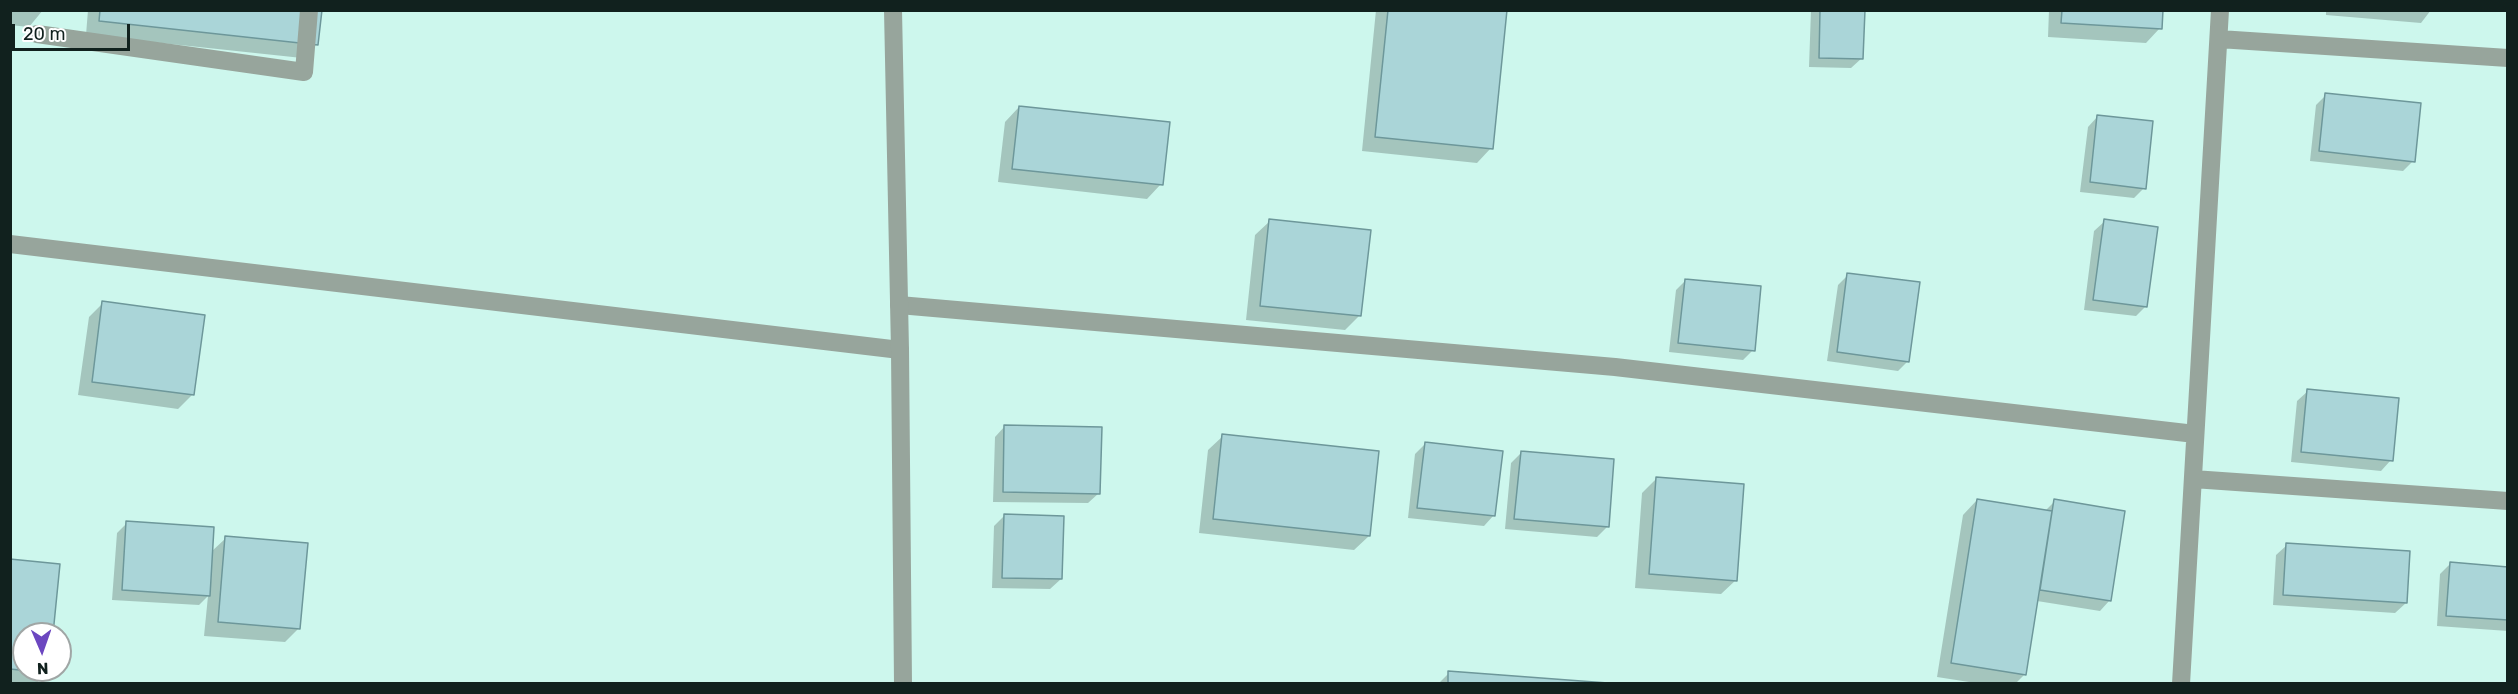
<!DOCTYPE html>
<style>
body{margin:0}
#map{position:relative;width:2518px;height:694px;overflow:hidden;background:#cdf7ed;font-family:Rubik,sans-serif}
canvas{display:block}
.frame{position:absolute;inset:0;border:12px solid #11211e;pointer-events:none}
.north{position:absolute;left:12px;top:622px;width:60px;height:60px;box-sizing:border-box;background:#fff;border:2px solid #a0a6a5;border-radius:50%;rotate:178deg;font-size:16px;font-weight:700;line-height:24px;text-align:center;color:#11211e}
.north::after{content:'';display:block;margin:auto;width:21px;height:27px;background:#6c47c0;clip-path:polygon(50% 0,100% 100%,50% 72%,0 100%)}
.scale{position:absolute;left:12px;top:24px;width:118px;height:27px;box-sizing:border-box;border:3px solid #11211e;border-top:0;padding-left:8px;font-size:18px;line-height:21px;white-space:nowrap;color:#11211e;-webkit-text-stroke:4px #fff;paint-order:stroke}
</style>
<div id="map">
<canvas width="2518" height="694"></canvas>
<div class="frame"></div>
<div class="north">N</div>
<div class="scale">20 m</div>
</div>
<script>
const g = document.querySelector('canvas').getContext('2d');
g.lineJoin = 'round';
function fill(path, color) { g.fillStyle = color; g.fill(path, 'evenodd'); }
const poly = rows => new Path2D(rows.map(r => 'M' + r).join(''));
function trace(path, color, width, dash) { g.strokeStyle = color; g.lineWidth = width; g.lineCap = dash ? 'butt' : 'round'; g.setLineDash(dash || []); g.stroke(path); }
fill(poly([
 [10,10,43,10,29,27,10,25],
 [88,10,320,10,317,44,302,58,86,35],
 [1376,10,1505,10,1491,148,1477,163,1362,151],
 [1811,10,1863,10,1862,58,1851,68,1809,67],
 [2049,10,2162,10,2160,28,2146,43,2048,37],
 [2326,10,2431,10,2421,23,2326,15],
 [2326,95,2413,161,2403,171,2310,161,2316,105],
 [1019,107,1161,184,1147,199,998,182,1005,122],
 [2098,116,2144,188,2134,198,2080,192,2088,127],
 [1270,221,1359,316,1345,330,1246,320,1255,235],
 [2105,221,2146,306,2136,316,2084,310,2094,231],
 [1848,275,1908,361,1898,371,1827,361,1838,285],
 [1686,280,1753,350,1743,360,1669,352,1676,290],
 [103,303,193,394,178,409,78,395,89,317],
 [2308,391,2391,460,2381,471,2291,462,2297,401],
 [1005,426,1099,493,1088,503,993,502,995,437],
 [1223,436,1369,536,1354,550,1199,533,1208,450],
 [1425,444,1494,515,1484,526,1408,518,1415,454],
 [1521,453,1607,527,1597,537,1505,529,1511,463],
 [1656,479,1736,580,1721,594,1635,588,1642,493],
 [1977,500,2045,511,2055,501,2110,600,2100,611,2037,601,2025,674,2015,684,1982,684,1937,677,1963,515],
 [1004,516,1061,579,1050,589,992,588,994,526],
 [127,523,211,552,226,538,299,628,285,642,204,636,208,596,199,605,112,600,117,533],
 [2287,545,2406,603,2395,613,2273,605,2276,555],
 [10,561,51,634,24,634,24,670,47,670,36,684,10,684],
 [2450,564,2508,568,2508,631,2437,626,2440,574],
 [1449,673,1600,684,1438,684]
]), '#0003');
const building = poly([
 [100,10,322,10,318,45,99,21,100,10],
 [1388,10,1507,10,1493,149,1375,137,1388,10],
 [1820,10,1865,10,1863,59,1819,58,1820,10],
 [2062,10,2163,10,2162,29,2061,23,2062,10],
 [2325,93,2421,103,2415,162,2319,151,2325,93],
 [1019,106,1170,122,1163,185,1012,169,1019,106],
 [2097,115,2153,121,2146,189,2090,182,2097,115],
 [1269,219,1371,230,1361,316,1260,306,1269,219],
 [2104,219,2158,227,2147,307,2093,300,2104,219],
 [1847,273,1920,282,1909,362,1837,352,1847,273],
 [1685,279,1761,286,1755,351,1678,343,1685,279],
 [102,301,205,315,194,395,92,382,102,301],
 [2307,389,2399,398,2393,461,2301,452,2307,389],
 [1004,425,1102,427,1100,494,1003,492,1004,425],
 [1222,434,1379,451,1370,536,1213,519,1222,434],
 [1425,442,1503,451,1495,516,1417,508,1425,442],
 [1521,451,1614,459,1609,527,1514,519,1521,451],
 [1656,477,1744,484,1737,581,1649,574,1656,477],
 [1977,499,2052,511,2026,675,1951,663,1977,499],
 [2054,499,2125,511,2111,601,2040,590,2054,499],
 [1004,514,1064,516,1062,579,1002,578,1004,514],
 [126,521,214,527,210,596,122,590,126,521],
 [225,536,308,543,300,629,218,622,225,536],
 [2286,543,2410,551,2407,603,2283,595,2286,543],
 [10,559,60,564,53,634,24,634,24,670,49,670,48,673,10,669,10,559],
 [2450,562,2508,567,2508,620,2446,616,2450,562],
 [1448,671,1608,683,1608,684,1448,684,1448,671]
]);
fill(building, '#aad5d8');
trace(building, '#6d979a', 1.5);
trace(poly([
 [37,34,304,72,309,10],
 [2219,39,2508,58],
 [10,244,900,350],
 [899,305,1615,367,2195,434],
 [2193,479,2508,501],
 [2181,684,2220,10]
]), '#97a59c', 18);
trace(poly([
 [893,10,900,350,903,684]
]), '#97a59c', 18);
</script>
